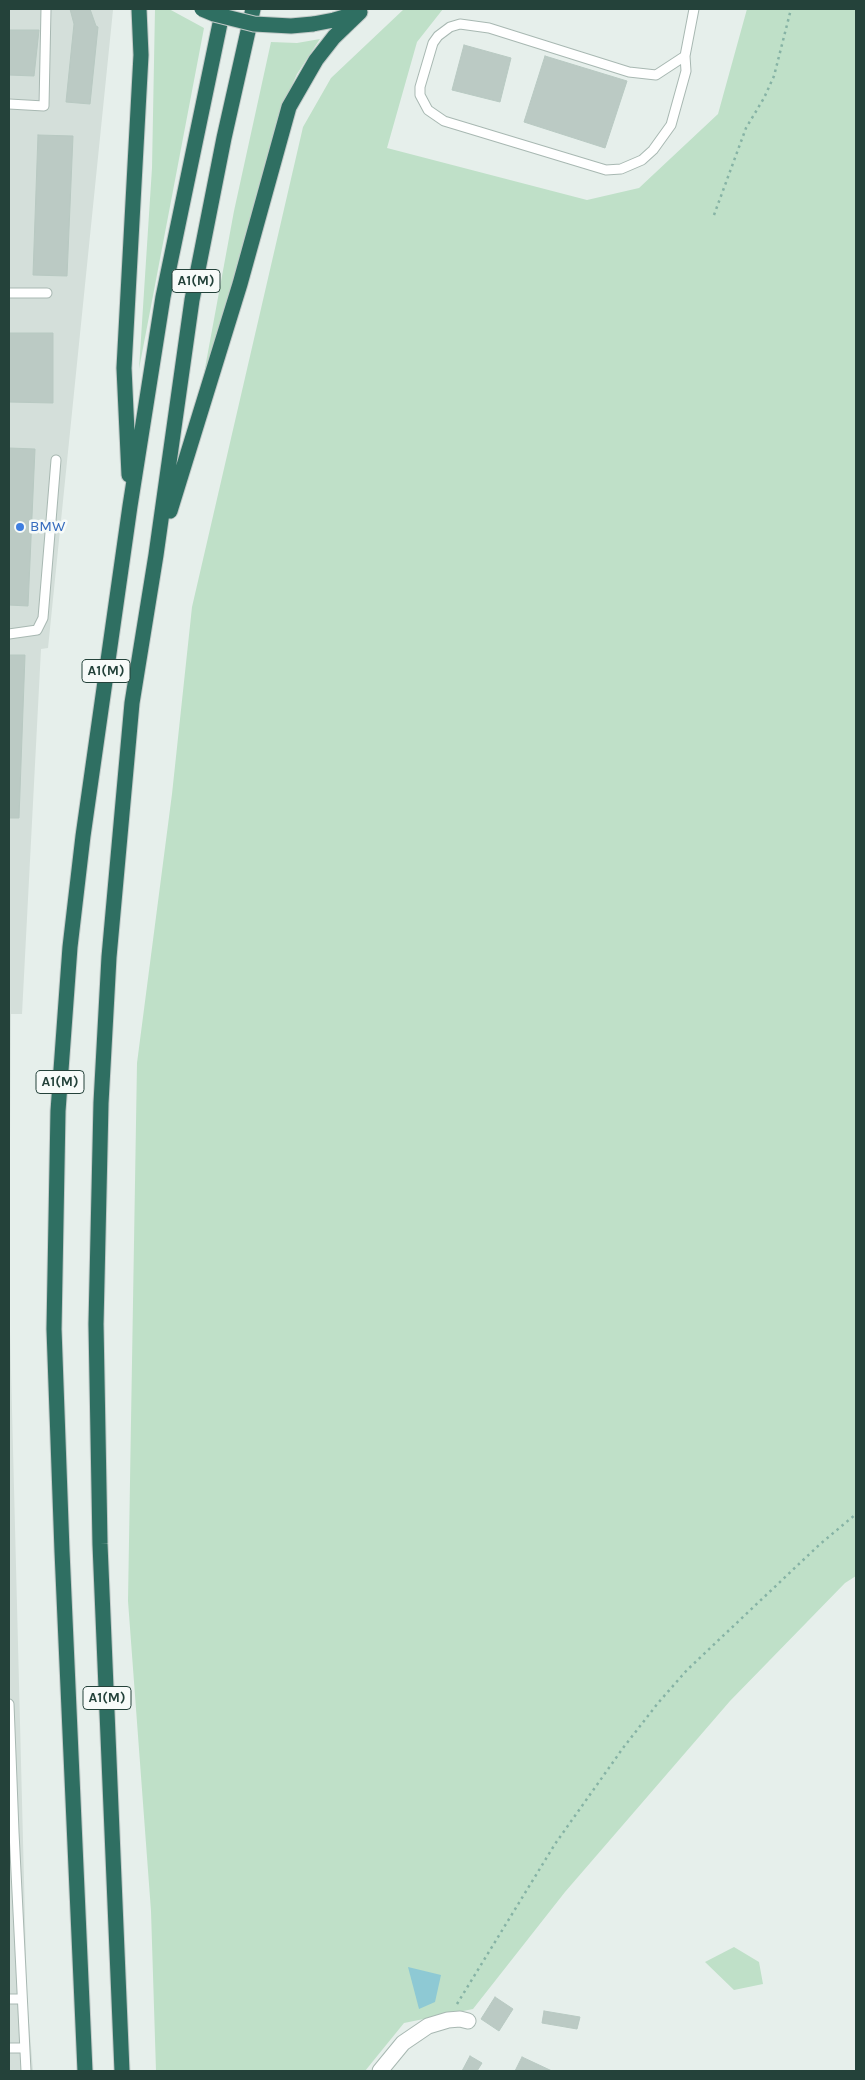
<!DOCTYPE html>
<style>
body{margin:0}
#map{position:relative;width:865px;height:2080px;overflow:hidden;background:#e6efeb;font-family:Karla,sans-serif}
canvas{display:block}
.frame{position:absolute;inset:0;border:10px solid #24423a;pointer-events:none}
</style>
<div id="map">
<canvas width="865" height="2080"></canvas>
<div class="frame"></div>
</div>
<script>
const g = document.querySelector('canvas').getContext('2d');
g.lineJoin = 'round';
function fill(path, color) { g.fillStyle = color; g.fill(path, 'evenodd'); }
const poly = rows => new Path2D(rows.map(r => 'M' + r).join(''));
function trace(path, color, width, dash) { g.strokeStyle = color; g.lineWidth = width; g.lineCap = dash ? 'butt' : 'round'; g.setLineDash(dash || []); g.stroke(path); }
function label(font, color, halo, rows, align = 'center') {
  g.font = font + ' Karla,sans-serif'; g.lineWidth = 5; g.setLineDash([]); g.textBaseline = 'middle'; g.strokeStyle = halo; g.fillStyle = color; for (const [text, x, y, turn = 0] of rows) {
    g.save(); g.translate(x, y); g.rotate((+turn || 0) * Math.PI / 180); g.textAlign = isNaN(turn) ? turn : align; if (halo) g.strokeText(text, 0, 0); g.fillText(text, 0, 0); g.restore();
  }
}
fill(poly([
 [9,9,113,10,48,648,41,649,22,1014,11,1014,9,1264],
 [9,1292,27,1997,33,2071,9,2071]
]), '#d4dfda');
fill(poly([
 [155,9,169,9,204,28,139,369,152,168],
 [404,9,443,9,417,42,387,148,587,200,639,188,718,114,747,9,856,9,856,1576,845,1583,730,1701,565,1892,473,2009,404,2023,365,2071,156,2071,151,1911,128,1601,137,1063,172,794,192,607,303,127,331,78],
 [320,39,297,74,287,97,198,406,234,211,271,42,297,43],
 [734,1947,759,1962,763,1984,734,1990,705,1962]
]), '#bfe0c8');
fill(poly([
 [408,1967,441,1975,435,2002,419,2009]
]), '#8ec9d4');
const building = poly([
 [70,9,90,9,96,26,98,27,90,104,66,102,74,24,70,9],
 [9,30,39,30,34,76,9,75,9,30],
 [464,45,511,58,500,102,452,90,464,45],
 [545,56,627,81,605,148,524,122,545,56],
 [38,135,73,136,67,276,33,275,38,135],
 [9,333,53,333,53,403,9,402,9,333],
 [9,448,35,449,28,606,9,605,9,448],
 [9,655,25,655,19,818,9,818,9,655],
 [495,1997,513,2009,499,2031,481,2019,495,1997],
 [544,2011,580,2017,577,2029,542,2023,544,2011],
 [470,2056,482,2063,477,2071,462,2071,470,2056],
 [522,2057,552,2071,515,2071,522,2057]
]);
fill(building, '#bbcac4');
trace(building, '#b8c9c2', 1);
const lane = poly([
 [685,56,656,75,629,72,489,28,460,24,450,27,438,36,433,43,420,87,420,95,428,110,444,121,606,170,621,169,642,160,653,150,671,125,686,71,685,56,694,9],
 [9,104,44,106,46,9],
 [9,293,47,293],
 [9,634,37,630,43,618,56,460],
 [9,1704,14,1832],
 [9,1832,14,1832,26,2071],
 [9,1999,22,1999],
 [9,2048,24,2048]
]);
const street = poly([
 [380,2071,403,2043,428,2026,448,2020,460,2019,468,2021]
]);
const highway = poly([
 [313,24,334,20,355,14],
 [129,475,124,368,141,55,139,9],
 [170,511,240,284,289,107,316,60,334,37,360,12],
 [85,2071,62,1551,54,1329,58,1111,70,947,83,836,130,506,163,297,223,9],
 [122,2071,100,1544,96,1324,101,1103,109,957,132,703,156,555,192,300,224,138,253,9]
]);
trace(lane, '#a8b8b2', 11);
trace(street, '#a8b8b2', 17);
trace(highway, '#c2cac8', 17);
trace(poly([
 [714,215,746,128,764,98,774,76,791,9],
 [457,2004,555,1844,623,1748,658,1703,687,1670,819,1545,856,1514]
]), '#86b3a5', 2.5, [2.5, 4]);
trace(lane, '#fff', 9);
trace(street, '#fff', 15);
trace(highway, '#2f6f62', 15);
const highwayBridge = poly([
 [202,9,214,14,254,24,291,26,313,24]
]);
trace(highwayBridge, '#c2cac8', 17, []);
trace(highwayBridge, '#2f6f62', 15);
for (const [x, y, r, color] of [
 [20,527,5,"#3f7fe0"]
]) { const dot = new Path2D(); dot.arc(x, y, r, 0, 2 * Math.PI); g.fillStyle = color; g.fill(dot); trace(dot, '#f7fbf9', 2); }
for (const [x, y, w] of [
 [196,281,48],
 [106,671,48],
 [60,1082,48],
 [107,1698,48]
]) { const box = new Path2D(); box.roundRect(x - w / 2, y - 11.5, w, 23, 4); g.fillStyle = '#f7fbf9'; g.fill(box); trace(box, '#24423a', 1); }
label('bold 14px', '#24423a', null, [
 ["A1(M)",196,281],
 ["A1(M)",106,671],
 ["A1(M)",60,1082],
 ["A1(M)",107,1698]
]);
label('15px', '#366cbe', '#f7fbf9', [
 ["BMW",30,527]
], 'left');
</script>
